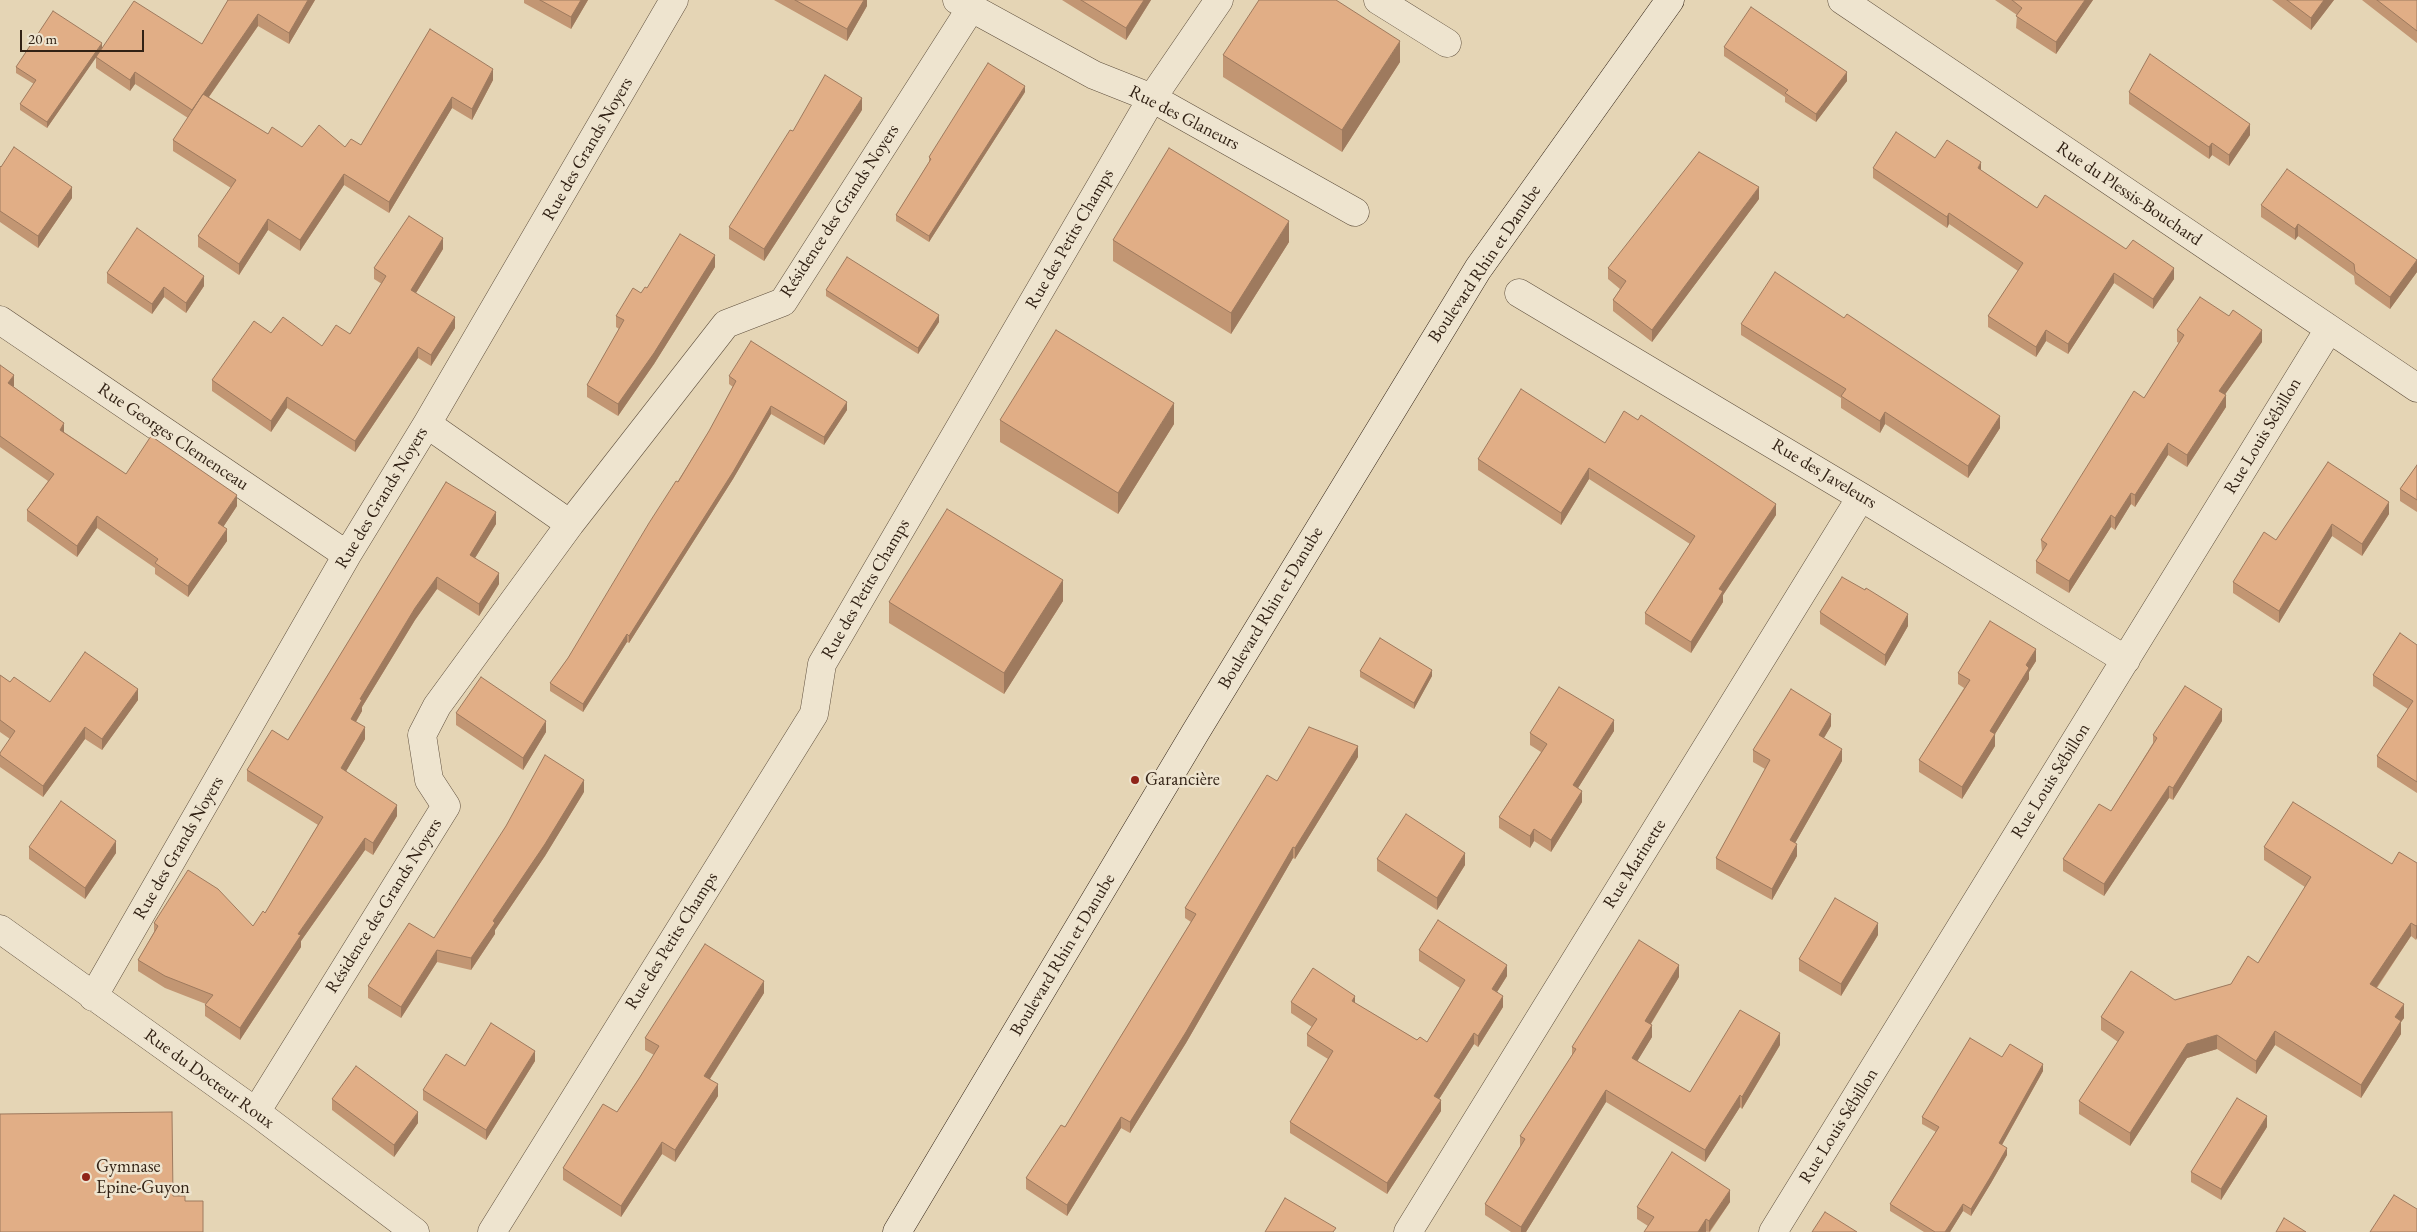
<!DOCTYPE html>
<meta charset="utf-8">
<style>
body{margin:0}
#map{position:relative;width:2417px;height:1232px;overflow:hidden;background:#e5d5b5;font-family:"EB Garamond",serif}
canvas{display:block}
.scale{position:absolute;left:20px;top:30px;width:124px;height:22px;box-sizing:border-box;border:2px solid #322215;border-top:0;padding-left:6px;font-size:15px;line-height:18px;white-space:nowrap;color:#322215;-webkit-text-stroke:4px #eee4cf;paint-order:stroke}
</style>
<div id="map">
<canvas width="2417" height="1232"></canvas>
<div class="scale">20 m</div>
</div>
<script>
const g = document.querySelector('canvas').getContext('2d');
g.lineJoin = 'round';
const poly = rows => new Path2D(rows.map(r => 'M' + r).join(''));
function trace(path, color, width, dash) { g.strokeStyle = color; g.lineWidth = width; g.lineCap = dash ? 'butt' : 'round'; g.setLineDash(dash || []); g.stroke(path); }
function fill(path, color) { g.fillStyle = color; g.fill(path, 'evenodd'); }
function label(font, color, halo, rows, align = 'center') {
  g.font = font + ' "EB Garamond",serif'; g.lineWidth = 5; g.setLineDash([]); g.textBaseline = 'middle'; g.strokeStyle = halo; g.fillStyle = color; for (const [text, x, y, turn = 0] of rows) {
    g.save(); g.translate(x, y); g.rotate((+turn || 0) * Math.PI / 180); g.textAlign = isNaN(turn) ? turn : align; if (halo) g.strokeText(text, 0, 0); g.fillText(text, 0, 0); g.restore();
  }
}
const street = poly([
 [957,0,1094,75,1152,98,1355,212],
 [1378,0,1447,43],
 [1842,0,2417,388],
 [1519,293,1861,497,2126,660],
 [0,320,347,555],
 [427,424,570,524],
 [0,929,256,1112,415,1232],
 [93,997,347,555,427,424,674,0],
 [256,1112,446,806,429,780,422,735,437,706,570,524,726,324,783,302,971,8],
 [492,1232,814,714,822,664,1152,98,1219,0],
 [1408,1232,1861,497],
 [1773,1232,2329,329]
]);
const secondary = poly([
 [897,1232,1195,733,1478,269,1670,0]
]);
trace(street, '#5f4f3d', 29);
trace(secondary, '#322215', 29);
trace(street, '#eee4cf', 28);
trace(secondary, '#eee4cf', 28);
fill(poly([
 [228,0,315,0,289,44,258,26,209,97,268,134,302,147,345,147,361,145,430,29,493,80,472,120,452,108,389,213,344,185,300,251,268,230,239,275,198,247,198,236,231,188,173,151,173,140,188,118,135,84,130,91,96,68,96,57,47,128,20,110,20,104,34,84,16,73,16,67,102,48,202,44],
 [524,0,588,0,571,29,524,3],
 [774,0,867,0,867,6,847,41],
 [1062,0,1151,0,1126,40],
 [1995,0,2093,0,2056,54,2016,28,2017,15],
 [2272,0,2334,0,2311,30],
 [2362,0,2417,0,2417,43],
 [1724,47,1847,81,1816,122,1785,102,1785,97,1724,56],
 [1223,55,1400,62,1342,152,1223,77],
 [1025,92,929,242,896,221,896,215,929,162,929,157],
 [2129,92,2250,135,2229,166,2212,155,2209,159,2129,104],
 [862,110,764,261,729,239,729,227],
 [1935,158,1981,170,2037,208,2126,249,2174,279,2153,309,2114,283,2068,354,2046,341,2036,357,1988,327,1988,316,2018,271,1949,224,1947,228,1873,178,1873,168],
 [0,166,72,198,38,248,0,222],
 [1759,199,1652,342,1613,311,1613,300,1620,289,1608,279,1608,268],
 [2261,205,2417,272,2390,309,2355,284,2354,276,2298,236,2295,240,2261,217],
 [1113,240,1289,242,1231,334,1113,261],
 [443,249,416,293,455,328,431,366,418,358,355,452,287,408,271,432,212,391,212,380,322,346,350,334,382,284,374,279,374,268],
 [715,267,654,364,618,416,587,397,587,385,619,329,616,327,616,316,647,288],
 [107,273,204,286,186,313,164,297,152,314,107,283],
 [826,290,939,322,918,354,826,296],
 [1741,324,2000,428,1968,478,1885,424,1880,433,1841,408,1841,398,1741,335],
 [2177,330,2262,342,2225,394,2226,407,2187,467,2168,455,2135,507,2131,504,2115,530,2111,527,2069,593,2036,573,2036,561,2042,552,2041,540,2144,398,2179,343,2177,342],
 [0,365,14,387,64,432,126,474,237,506,223,527,227,541,188,597,155,574,155,568,97,528,77,557,27,521,27,510,48,481,0,447],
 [729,376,847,410,824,445,771,414,733,479,629,643,627,642,583,712,550,691,550,683,568,658,709,431,733,387,729,384],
 [1000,420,1174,424,1118,514,1000,442],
 [1605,443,1776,515,1723,595,1723,602,1691,653,1645,624,1645,613,1690,544,1589,479,1561,525,1478,470,1478,459],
 [2328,462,2389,514,2362,556,2332,536,2279,623,2233,593,2233,582,2276,540],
 [2417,465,2417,512,2400,501,2400,489],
 [446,482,496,524,475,558,499,584,479,616,437,589,415,620,362,707,362,711,356,722,365,739,346,771,397,816,373,855,365,850,301,941,301,947,240,1040,205,1016,205,1005,206,1004,165,988,138,971,138,960,154,932,154,923,253,926,265,913,318,825,247,781,247,770,288,740],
 [1063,601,1004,694,889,623,889,602],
 [1820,612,1908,626,1885,666,1820,624],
 [2417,645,2417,793,2377,767,2377,756,2408,709,2373,686,2373,675],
 [2036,661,2029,672,2029,679,1995,734,1995,746,1962,799,1919,772,1919,760,1964,688,1958,684,1958,673],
 [1360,671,1432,676,1414,709,1360,677],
 [0,675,10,682,50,702,138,700,102,750,85,739,43,797,0,767,0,753,10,739,0,732],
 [456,713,546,732,523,770,456,725],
 [2222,721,2173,800,2169,798,2104,896,2063,871,2063,859,2111,811,2153,743,2153,735],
 [1831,726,1824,738,1842,761,1795,843,1797,856,1772,900,1716,869,1716,858,1765,769,1753,762,1753,750],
 [1614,731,1578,788,1582,802,1551,852,1534,841,1530,848,1499,828,1499,817,1541,752,1530,745,1530,733],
 [1358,757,1295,859,1293,858,1186,1043,1130,1133,1121,1128,1067,1216,1026,1189,1026,1178,1065,1127,1191,922,1185,918,1185,908,1277,781],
 [584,792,545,856,495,930,495,934,471,970,437,962,401,1018,368,998,368,986,434,938],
 [29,847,116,853,85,899,29,859],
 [2264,847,2392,864,2417,863,2416,940,2411,936,2377,988,2404,1018,2401,1022,2401,1034,2361,1098,2275,1045,2256,1074,2217,1049,2187,1058,2130,1146,2079,1114,2079,1101,2118,1042,2101,1030,2101,1017,2175,1000,2231,984,2258,963,2305,887,2264,860],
 [1377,859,1465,865,1437,910,1377,871],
 [1878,935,1841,996,1799,971,1799,959],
 [1419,950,1507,976,1497,992,1503,1007,1478,1047,1474,1044,1439,1099,1441,1111,1387,1194,1290,1133,1290,1122,1328,1059,1307,1046,1307,1034,1312,1027,1291,1013,1291,1002,1355,1003,1417,1040,1427,1042,1460,988,1419,961],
 [1679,977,1651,1024,1652,1037,1637,1061,1690,1092,1780,1045,1742,1109,1740,1107,1705,1162,1606,1102,1526,1232,1511,1232,1485,1215,1485,1204,1520,1147,1520,1136,1572,1055,1572,1047],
 [764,993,710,1079,718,1096,675,1162,662,1154,621,1217,563,1180,563,1168,617,1112,654,1055,645,1050,645,1038],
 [2002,1057,2043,1071,2002,1145,2007,1155,1991,1183,1971,1216,1963,1211,1950,1232,1924,1232,1890,1211,1890,1204,1936,1132,1922,1124,1922,1117],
 [535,1061,486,1140,423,1100,423,1090,465,1066],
 [332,1099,418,1123,394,1157,332,1110],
 [2267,1127,2221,1200,2191,1182,2191,1172],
 [1730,1202,1710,1232,1648,1226,1637,1219,1637,1207]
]), '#c29673');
fill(poly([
 [308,0,315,0,289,44,289,33],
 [581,0,588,0,571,29,571,17],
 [864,0,867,0,867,6,847,41,847,29],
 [1144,0,1151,0,1126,40,1126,28],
 [2085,0,2093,0,2056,54,2056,42],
 [2324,0,2334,0,2311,30,2311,18],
 [258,14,258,26,192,121,192,110],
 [1400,41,1400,62,1342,152,1342,130],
 [102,43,102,49,47,128,47,122],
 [493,69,493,80,472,120,472,109],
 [135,72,135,84,130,91,130,80],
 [1847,72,1847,81,1816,122,1816,114],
 [1025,86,1025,92,929,242,929,236],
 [452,97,452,108,389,213,389,202],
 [862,98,862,110,764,261,764,249],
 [2250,124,2250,135,2229,166,2229,155],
 [2212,143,2212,155,2209,159,2209,147],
 [1981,162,1981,173,1978,168],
 [344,174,344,185,300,251,300,240],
 [72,187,72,198,38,248,38,236],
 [1759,187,1759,199,1652,342,1652,330],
 [1949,213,1949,224,1947,228,1947,217],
 [268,219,268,230,239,275,239,264],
 [1289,221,1289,242,1231,334,1231,313],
 [2298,224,2298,236,2295,240,2295,229],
 [443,238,443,249,411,301,411,290],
 [715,255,715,267,654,364,618,416,618,404],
 [2417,260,2417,272,2390,309,2390,297],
 [2174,268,2174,279,2153,309,2153,299],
 [2114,273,2114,283,2068,354,2068,344],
 [204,276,204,286,186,313,186,303],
 [164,287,164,297,152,314,152,304],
 [939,315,939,322,918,354,918,348],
 [455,317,455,328,431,366,431,355],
 [2046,330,2046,341,2036,357,2036,347],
 [2262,330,2262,342,2219,403,2219,391],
 [418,347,418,358,355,452,355,441],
 [14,375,14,386,8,394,8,383],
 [2226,395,2226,407,2187,467,2187,455],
 [287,397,287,408,271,432,271,421],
 [847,402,847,410,824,445,824,437],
 [1174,403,1174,424,1118,514,1118,493],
 [771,406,771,414,733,479,629,643,629,636],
 [1885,412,1885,424,1880,433,1880,421],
 [2000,416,2000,428,1968,478,1968,466],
 [64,423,64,435,60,430],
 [2168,443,2168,455,2135,507,2135,495],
 [1589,468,1589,479,1561,525,1561,513],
 [2131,493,2131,504,2115,530,2115,518],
 [237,495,237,506,218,535,218,523],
 [2389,502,2389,514,2362,556,2362,544],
 [1776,504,1776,515,1723,595,1723,602,1691,653,1691,642,1719,589],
 [496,512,496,524,470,566,470,555],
 [2111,515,2111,527,2069,593,2069,581],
 [97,516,97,528,77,557,77,546],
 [2332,524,2332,536,2279,623,2279,611],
 [227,529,227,541,188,597,188,586],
 [499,573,499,584,479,616,479,604],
 [437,577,437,589,415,620,362,707,362,711,351,730,351,719,360,699,415,608],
 [1063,580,1063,601,1004,694,1004,673],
 [1908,614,1908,626,1885,666,1885,655],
 [627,634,627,642,583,712,583,704],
 [2036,649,2036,661,2029,672,2029,679,1995,734,1995,746,1962,799,1962,787,1990,731,2026,665],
 [1432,670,1432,676,1414,709,1414,703],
 [138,689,138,700,102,750,102,739],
 [2222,709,2222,721,2173,800,2173,788],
 [1831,714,1831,726,1819,746,1819,735],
 [1614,720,1614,731,1573,796,1573,785],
 [546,721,546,732,523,770,523,758],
 [85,727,85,739,43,797,43,786],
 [365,727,365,739,341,780,341,768],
 [1358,746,1358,757,1295,859,1295,848],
 [1842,749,1842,761,1790,852,1790,840],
 [584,780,584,792,545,856,495,930,495,934,471,970,471,958,493,921],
 [2169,786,2169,798,2104,896,2104,884],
 [1582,791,1582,802,1551,852,1551,840],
 [397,805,397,816,373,855,373,843],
 [1534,829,1534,841,1530,848,1530,836],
 [365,838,365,850,301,941,301,947,240,1040,240,1028,298,934],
 [116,841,116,853,85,899,85,888],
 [1797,844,1797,856,1772,900,1772,889],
 [1293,847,1293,858,1186,1043,1130,1133,1130,1122],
 [1465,853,1465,865,1437,910,1437,898],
 [1878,923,1878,935,1841,996,1841,984],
 [2411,923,2411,936,2370,997,2370,984],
 [2417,925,2417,938,2416,940,2416,926],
 [437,950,437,962,401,1018,401,1007],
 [1507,965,1507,976,1492,1000,1492,989],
 [1679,965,1679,977,1645,1033,1645,1021],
 [764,981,764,993,704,1088,704,1076],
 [1355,996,1355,1007,1352,1001],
 [1503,996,1503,1007,1478,1047,1478,1036],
 [2404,1004,2404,1018,2401,1022,2401,1034,2361,1098,2361,1085,2395,1017],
 [1652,1025,1652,1037,1632,1070,1632,1058],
 [2275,1031,2275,1045,2256,1074,2256,1061],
 [1474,1033,1474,1044,1434,1107,1434,1096],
 [1780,1033,1780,1045,1742,1109,1742,1097],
 [2217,1035,2217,1049,2187,1058,2130,1146,2130,1133,2187,1044],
 [535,1051,535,1061,486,1140,486,1130],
 [2043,1064,2043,1071,1999,1150,1999,1143],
 [718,1084,718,1096,675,1162,675,1150],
 [1606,1090,1606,1102,1526,1232,1521,1232,1521,1227],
 [1740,1095,1740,1107,1705,1162,1705,1150],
 [1441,1100,1441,1111,1387,1194,1387,1183],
 [418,1112,418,1123,394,1157,394,1145],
 [2267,1116,2267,1127,2221,1200,2221,1189],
 [1121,1117,1121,1128,1067,1216,1067,1205],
 [662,1142,662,1154,621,1217,621,1206],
 [2007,1148,2007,1155,1991,1183,1971,1216,1971,1209],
 [1730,1190,1730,1202,1709,1232,1709,1221],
 [1963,1204,1963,1211,1950,1232,1945,1232],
 [1706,1219,1706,1232,1698,1232]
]), '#9e7a5e');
const building = poly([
 [228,0,308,0,289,33,258,14,192,110,135,72,130,80,96,57,134,1,202,44,228,0],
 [540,0,581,0,571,17,540,0],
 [795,0,864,0,847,29,795,0],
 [1081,0,1144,0,1126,28,1081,0],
 [1259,0,1336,0,1400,41,1342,130,1223,55,1259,0],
 [2012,0,2085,0,2056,42,2016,16,2022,8,2012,0],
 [2287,0,2324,0,2311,18,2287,0],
 [2377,0,2417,0,2417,31,2377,0],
 [1751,7,1847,72,1816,114,1785,93,1788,90,1724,47,1751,7],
 [53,11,102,43,47,122,20,104,36,80,16,67,53,11],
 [430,29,493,69,472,109,452,97,389,202,344,174,300,240,268,219,239,264,198,236,236,180,173,140,203,94,268,134,272,127,302,147,319,125,345,147,351,139,361,145,430,29],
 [2150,54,2250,124,2229,155,2212,143,2209,147,2129,92,2150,54],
 [988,63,1025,86,929,236,896,215,931,159,929,157,988,63],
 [825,75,862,98,764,249,729,227,790,130,793,131,825,75],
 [1896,132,1935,158,1947,140,1981,162,1978,168,2037,208,2045,195,2126,249,2133,240,2174,268,2153,299,2114,273,2068,344,2046,330,2036,347,1988,316,2023,263,1949,213,1947,217,1873,168,1896,132],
 [14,147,72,187,38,236,0,211,0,166,1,167,14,147],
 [1169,148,1289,221,1231,313,1113,240,1169,148],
 [1699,152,1759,187,1652,330,1613,300,1626,281,1608,268,1699,152],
 [2287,169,2417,260,2390,297,2355,272,2354,264,2298,224,2295,229,2261,205,2287,169],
 [409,216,443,238,411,290,455,317,431,355,418,347,355,441,287,397,271,421,212,380,254,321,271,333,283,317,322,346,336,325,350,334,386,276,374,268,409,216],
 [137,228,204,276,186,303,164,287,152,304,107,273,137,228],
 [680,234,715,255,654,353,618,404,587,385,624,320,616,316,633,288,641,293,645,287,647,288,680,234],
 [847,257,939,315,918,348,826,290,847,257],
 [1775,272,1844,318,1847,314,2000,416,1968,466,1885,412,1880,421,1841,396,1846,389,1741,324,1775,272],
 [2200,297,2229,316,2233,310,2262,330,2219,391,2226,395,2187,455,2168,443,2135,495,2131,493,2115,518,2111,515,2069,581,2036,561,2047,544,2041,540,2134,391,2144,398,2184,335,2177,330,2200,297],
 [1056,330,1174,403,1118,493,1000,420,1056,330],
 [751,341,847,402,824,437,771,406,733,472,629,636,627,634,583,704,550,683,568,658,649,523,676,481,678,482,709,431,736,381,729,376,751,341],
 [0,365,14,375,8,383,64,423,60,430,126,474,151,436,237,495,218,523,227,529,188,586,155,563,158,559,97,516,77,546,27,510,54,474,0,436,0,365],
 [1521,389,1605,443,1624,411,1638,420,1641,415,1776,504,1719,589,1723,591,1691,642,1645,613,1695,536,1589,468,1561,513,1478,459,1521,389],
 [2328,462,2389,502,2362,544,2332,524,2279,611,2233,582,2264,532,2276,540,2328,462],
 [2417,465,2417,500,2400,489,2417,465],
 [446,482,496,512,470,555,499,573,479,604,437,577,415,608,360,699,362,700,351,719,365,727,341,768,397,805,373,843,365,838,298,934,301,935,240,1028,205,1005,213,995,165,976,138,960,158,926,154,923,188,870,218,889,253,926,263,911,265,913,323,817,247,770,272,730,288,740,446,482],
 [947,509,1063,580,1004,673,889,602,947,509],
 [1842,577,1865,590,1866,588,1908,614,1885,655,1820,612,1842,577],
 [1990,621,2036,649,2026,665,2029,668,1990,731,1995,734,1962,787,1919,760,1970,680,1958,673,1990,621],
 [2400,633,2417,645,2417,782,2377,756,2413,701,2373,675,2400,633],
 [1380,638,1432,670,1414,703,1360,671,1380,638],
 [85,652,138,689,102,739,85,727,43,786,0,755,0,753,15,731,0,720,0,675,10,682,14,677,50,702,85,652],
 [481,677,546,721,523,758,456,713,481,677],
 [2185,686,2222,709,2173,788,2169,786,2104,884,2063,859,2099,804,2111,811,2157,738,2153,735,2185,686],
 [1559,687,1614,720,1573,785,1582,791,1551,840,1534,829,1530,836,1499,817,1547,744,1530,733,1559,687],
 [1791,689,1831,714,1819,735,1842,749,1790,840,1797,844,1772,889,1716,858,1770,760,1753,750,1791,689],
 [1309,727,1358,746,1295,848,1293,847,1186,1032,1130,1122,1121,1117,1067,1205,1026,1178,1061,1125,1065,1127,1196,914,1185,908,1267,775,1277,781,1309,727],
 [545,755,584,780,545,844,493,921,495,923,471,958,437,950,401,1007,368,986,409,923,434,938,506,826,545,755],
 [61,801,116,841,85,888,29,847,61,801],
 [2293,802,2392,864,2399,852,2417,863,2417,925,2416,926,2411,923,2370,984,2404,1004,2395,1017,2401,1021,2361,1085,2275,1031,2256,1061,2217,1035,2187,1044,2130,1133,2079,1101,2124,1032,2101,1017,2131,971,2175,1000,2231,984,2248,956,2258,963,2311,877,2264,847,2293,802],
 [1406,814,1465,853,1437,898,1377,859,1406,814],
 [1835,898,1878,923,1841,984,1799,959,1835,898],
 [1438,920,1507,965,1492,989,1503,996,1478,1036,1474,1033,1434,1096,1441,1100,1387,1183,1290,1122,1333,1051,1307,1034,1317,1019,1291,1002,1313,968,1355,996,1352,1001,1417,1040,1420,1037,1427,1042,1465,980,1419,950,1438,920],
 [1639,940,1679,965,1645,1021,1652,1025,1632,1058,1690,1092,1740,1010,1780,1033,1742,1097,1740,1095,1705,1150,1606,1090,1521,1227,1485,1204,1525,1139,1520,1136,1576,1049,1572,1047,1639,940],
 [705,944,764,981,704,1076,718,1084,675,1150,662,1142,621,1206,563,1168,603,1104,617,1112,640,1077,659,1046,645,1038,705,944],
 [491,1023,535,1051,486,1130,423,1090,446,1054,465,1066,491,1023],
 [1970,1038,2002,1057,2010,1044,2043,1064,1999,1143,2007,1148,1991,1176,1971,1209,1963,1204,1945,1232,1935,1232,1890,1204,1939,1127,1922,1117,1970,1038],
 [356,1066,418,1112,394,1145,332,1099,356,1066],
 [2237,1098,2267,1116,2221,1189,2191,1172,2237,1098],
 [172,1112,173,1196,185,1196,185,1201,203,1201,203,1232,0,1232,0,1114,172,1112],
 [1672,1152,1730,1190,1709,1221,1706,1219,1698,1232,1644,1232,1654,1217,1637,1207,1672,1152],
 [2394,1195,2417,1209,2417,1232,2370,1232,2394,1195],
 [1285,1198,1336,1228,1333,1232,1265,1232,1285,1198],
 [1825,1212,1857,1232,1812,1232,1825,1212],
 [2284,1218,2306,1232,2276,1232,2284,1218]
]);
fill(building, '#e1ae86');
trace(building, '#9e7a5e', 1);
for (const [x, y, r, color] of [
 [1135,780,5,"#8f2418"],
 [86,1177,5,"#8f2418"]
]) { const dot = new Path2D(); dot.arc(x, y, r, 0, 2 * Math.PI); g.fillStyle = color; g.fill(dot); trace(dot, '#eee4cf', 2); }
label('18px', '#322215', '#eee4cf', [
 ["Rue des Glaneurs",1184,118,27],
 ["Rue des Grands Noyers",588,149,-60],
 ["Rue du Plessis-Bouchard",2129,194,34],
 ["Résidence des Grands Noyers",840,211,-57],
 ["Rue des Petits Champs",1070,239,-60],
 ["Boulevard Rhin et Danube",1485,264,-56],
 ["Rue Louis Sébillon",2263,436,-59],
 ["Rue Georges Clemenceau",173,437,34],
 ["Rue des Javeleurs",1824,474,31],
 ["Rue des Grands Noyers",382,498,-59],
 ["Rue des Petits Champs",866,589,-60],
 ["Boulevard Rhin et Danube",1271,608,-59],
 ["Rue Louis Sébillon",2051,781,-58],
 ["Rue des Grands Noyers",179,848,-60],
 ["Rue Marinette",1635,864,-58],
 ["Résidence des Grands Noyers",384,906,-58],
 ["Rue des Petits Champs",672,941,-58],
 ["Boulevard Rhin et Danube",1063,955,-59],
 ["Rue du Docteur Roux",209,1079,36],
 ["Rue Louis Sébillon",1839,1126,-58]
]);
label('18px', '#322215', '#eee4cf', [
 ["Garancière",1145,780],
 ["Gymnase",96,1167],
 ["Epine-Guyon",96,1188]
], 'left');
</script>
